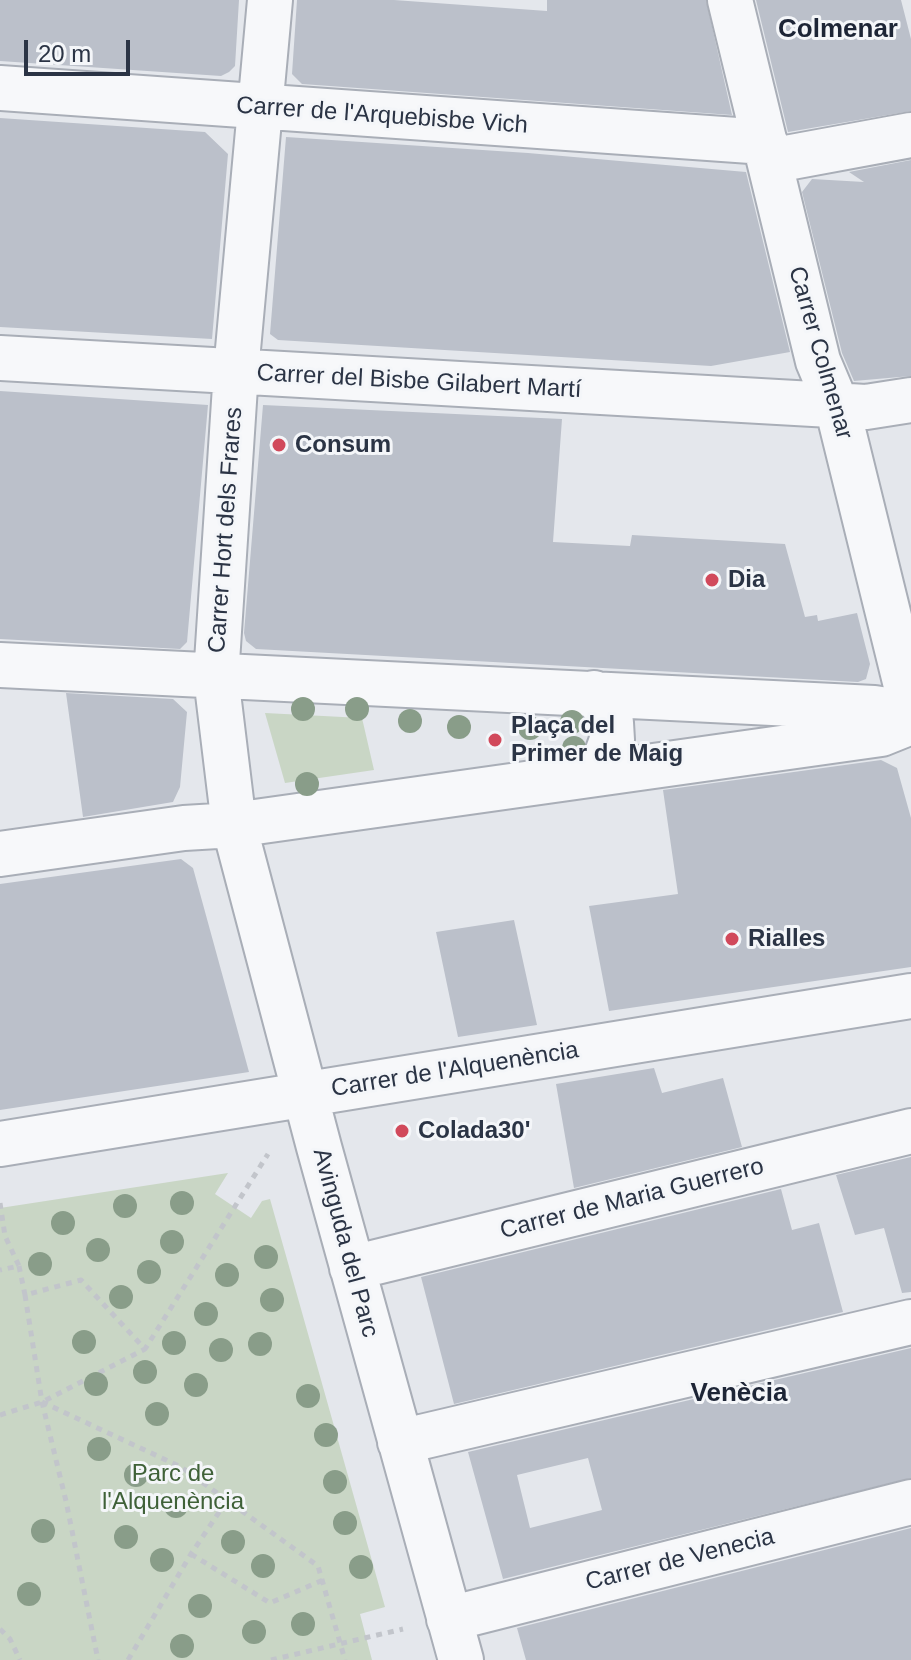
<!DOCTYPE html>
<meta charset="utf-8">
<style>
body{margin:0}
#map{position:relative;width:911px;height:1660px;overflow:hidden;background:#e4e7ec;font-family:Helvetica,sans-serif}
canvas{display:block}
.scale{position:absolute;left:24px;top:40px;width:106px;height:36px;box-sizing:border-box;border:4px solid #2b3445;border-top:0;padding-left:10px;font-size:24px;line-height:28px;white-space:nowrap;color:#2b3445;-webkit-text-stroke:6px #f4f6f9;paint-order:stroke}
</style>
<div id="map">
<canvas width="911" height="1660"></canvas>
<div class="scale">20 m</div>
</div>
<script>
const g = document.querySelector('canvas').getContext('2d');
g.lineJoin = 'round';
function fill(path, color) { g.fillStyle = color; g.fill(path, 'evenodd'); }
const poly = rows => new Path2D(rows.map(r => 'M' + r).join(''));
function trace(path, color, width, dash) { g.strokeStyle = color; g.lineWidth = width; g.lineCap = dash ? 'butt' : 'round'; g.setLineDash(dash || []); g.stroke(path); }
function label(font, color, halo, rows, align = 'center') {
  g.font = font + ' Helvetica,sans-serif'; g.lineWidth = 6; g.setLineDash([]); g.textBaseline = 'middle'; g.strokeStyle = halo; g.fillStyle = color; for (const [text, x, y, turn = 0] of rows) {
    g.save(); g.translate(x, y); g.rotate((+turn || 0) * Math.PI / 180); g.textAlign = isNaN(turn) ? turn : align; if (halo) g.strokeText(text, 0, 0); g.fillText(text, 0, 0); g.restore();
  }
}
fill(poly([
 [265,713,362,718,374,770,285,783],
 [228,1173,215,1194,251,1218,262,1201,270,1199,385,1607,360,1614,372,1660,0,1660,0,1208]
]), '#c9d6c5');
fill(poly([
 [0,0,239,0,235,66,229,72,221,76,0,61],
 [297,0,394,0,547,11,547,0,706,0,732,115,302,84,292,74],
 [756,0,901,0,911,39,911,111,788,132],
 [0,118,205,132,228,154,212,339,0,327],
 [286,137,528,153,746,172,790,352,711,366,278,340,270,334],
 [911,160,911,376,854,381,842,353,802,192,812,179,864,182,849,172],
 [0,391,208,405,187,642,180,649,0,639],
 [263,405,562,419,553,542,630,546,632,535,785,544,805,617,817,615,818,621,857,613,870,664,866,679,858,682,256,649,246,641,244,633],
 [66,693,173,699,187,712,180,787,173,802,83,817],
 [881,760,897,768,911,818,911,967,609,1011,589,906,678,894,663,790],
 [181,859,193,868,249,1072,0,1110,0,884],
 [514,920,537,1025,458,1037,436,932],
 [654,1068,662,1093,723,1078,742,1147,574,1188,556,1084],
 [911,1157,911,1292,902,1293,884,1228,855,1235,836,1175],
 [781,1189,792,1230,819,1223,843,1312,454,1404,421,1277],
 [911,1348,911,1478,503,1579,468,1452],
 [588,1458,602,1510,530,1528,517,1475],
 [911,1528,911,1660,526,1660,517,1628]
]), '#bbc0ca');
const minor = poly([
 [270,0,236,371,216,677,234,825,319,1147,461,1660],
 [730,0,818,361,837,406,911,706],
 [0,88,765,142],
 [770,161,911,135],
 [0,358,866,407,911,400],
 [0,665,874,708,893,711,911,719],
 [594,693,606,709,611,723,612,740,600,773],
 [0,854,184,828,234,825,881,734,911,722],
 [0,1144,911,996],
 [352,1268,911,1131],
 [400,1442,911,1322],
 [449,1619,911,1502]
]);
trace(minor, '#a9aeb7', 48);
trace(poly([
 [0,1203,5,1236,19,1266,0,1270],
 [19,1266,25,1295,81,1280,145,1349,268,1154],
 [25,1295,42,1402,66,1501,98,1660],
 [42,1402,181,1467,318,1566,345,1660],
 [0,1415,42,1402,145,1349],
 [191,1554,270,1603,323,1580],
 [0,1629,10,1639,20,1660],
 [128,1660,191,1554,228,1499],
 [271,1660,403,1629]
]), '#c2c5cb', 5, [6, 6]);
trace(minor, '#f7f8fa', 44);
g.fillStyle = '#899d89';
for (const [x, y] of [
 [303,709],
 [357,709],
 [410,721],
 [572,722],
 [459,727],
 [530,728],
 [574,748],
 [307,784],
 [182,1203],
 [125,1206],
 [63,1223],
 [172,1242],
 [98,1250],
 [266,1257],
 [40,1264],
 [149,1272],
 [227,1275],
 [121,1297],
 [272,1300],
 [206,1314],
 [84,1342],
 [174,1343],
 [260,1344],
 [221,1350],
 [145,1372],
 [96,1384],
 [196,1385],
 [308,1396],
 [157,1414],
 [326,1435],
 [99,1449],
 [136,1475],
 [335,1482],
 [176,1506],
 [345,1523],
 [43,1531],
 [126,1537],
 [233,1542],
 [162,1560],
 [263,1566],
 [361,1567],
 [29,1594],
 [200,1606],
 [303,1624],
 [254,1632],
 [182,1646]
]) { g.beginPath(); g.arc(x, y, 12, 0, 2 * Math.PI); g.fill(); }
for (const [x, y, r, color] of [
 [279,445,8,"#d1495b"],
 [712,580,8,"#d1495b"],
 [495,740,8,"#d1495b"],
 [732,939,8,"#d1495b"],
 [402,1131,8,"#d1495b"]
]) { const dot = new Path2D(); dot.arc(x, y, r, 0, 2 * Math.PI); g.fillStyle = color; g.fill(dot); trace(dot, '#f4f6f9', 3); }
label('24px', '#2b3445', '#f4f6f9', [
 ["Carrer de l'Arquebisbe Vich",382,116,4],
 ["Carrer Colmenar",820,353,74],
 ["Carrer del Bisbe Gilabert Martí",419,382,3],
 ["Carrer Hort dels Frares",226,530,-86],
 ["Carrer de l'Alquenència",455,1070,-9],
 ["Carrer de Maria Guerrero",632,1199,-14],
 ["Avinguda del Parc",345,1243,75],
 ["Carrer de Venecia",680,1560,-14]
]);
label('bold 24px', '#2b3445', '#f4f6f9', [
 ["Consum",295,445],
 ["Dia",728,580],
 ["Plaça del",511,726],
 ["Primer de Maig",511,754],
 ["Rialles",748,939],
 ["Colada30'",418,1131]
], 'left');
label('24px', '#3f6138', '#f4f6f9', [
 ["Parc de",173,1474],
 ["l'Alquenència",173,1502]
]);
label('bold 26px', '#1d2536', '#f4f6f9', [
 ["Colmenar",838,30],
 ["Venècia",739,1394]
]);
</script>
